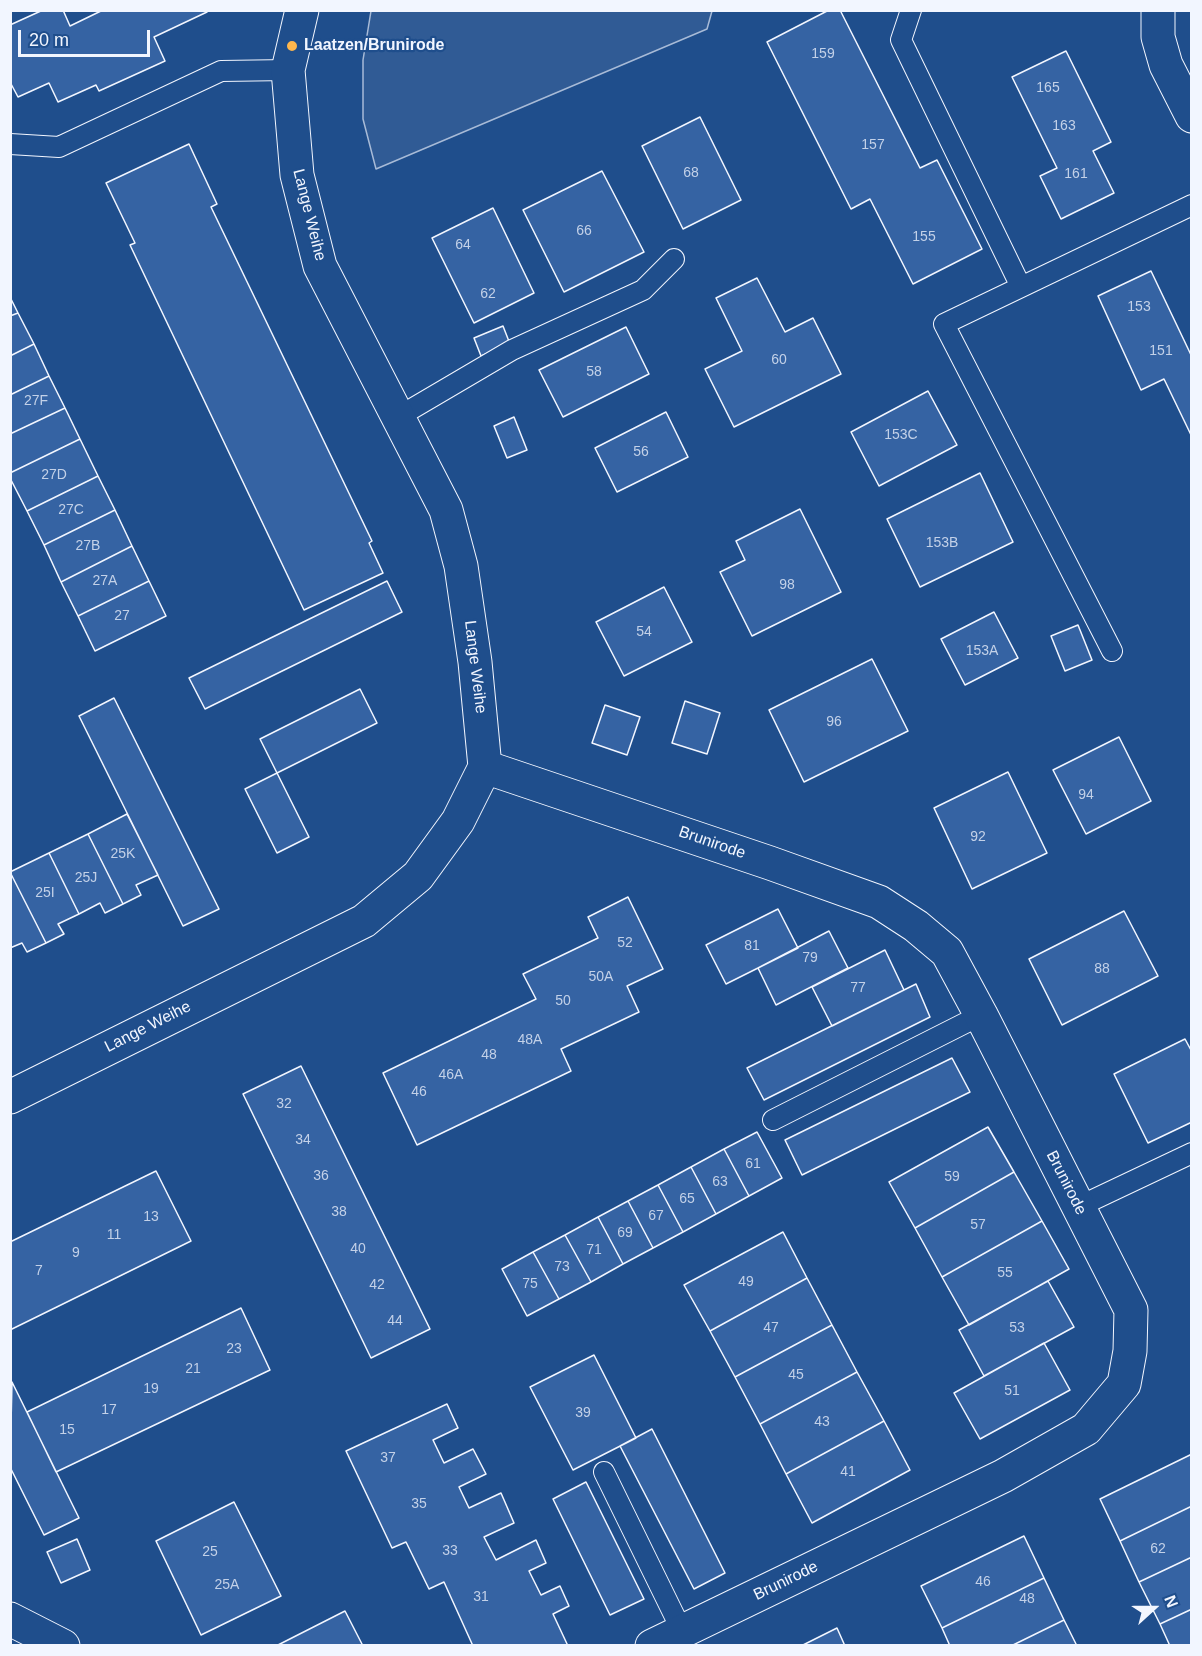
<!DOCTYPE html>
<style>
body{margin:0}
#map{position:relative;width:1202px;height:1656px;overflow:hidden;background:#1f4e8c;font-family:Helvetica,sans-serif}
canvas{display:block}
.frame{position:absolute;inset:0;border:12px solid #f2f6ff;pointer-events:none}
.north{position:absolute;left:1124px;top:1578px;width:60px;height:60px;-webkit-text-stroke:4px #1f4e8c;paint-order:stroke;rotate:69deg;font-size:16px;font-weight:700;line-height:24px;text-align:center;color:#f2f6ff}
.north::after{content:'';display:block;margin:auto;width:21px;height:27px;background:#f2f6ff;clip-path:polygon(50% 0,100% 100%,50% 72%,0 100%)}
.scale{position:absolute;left:18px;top:30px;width:132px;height:27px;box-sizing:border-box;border:3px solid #f2f6ff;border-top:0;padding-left:8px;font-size:18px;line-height:21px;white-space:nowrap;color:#f2f6ff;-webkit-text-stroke:4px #1f4e8c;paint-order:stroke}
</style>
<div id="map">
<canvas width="1202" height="1656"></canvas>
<div class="frame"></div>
<div class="north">N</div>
<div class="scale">20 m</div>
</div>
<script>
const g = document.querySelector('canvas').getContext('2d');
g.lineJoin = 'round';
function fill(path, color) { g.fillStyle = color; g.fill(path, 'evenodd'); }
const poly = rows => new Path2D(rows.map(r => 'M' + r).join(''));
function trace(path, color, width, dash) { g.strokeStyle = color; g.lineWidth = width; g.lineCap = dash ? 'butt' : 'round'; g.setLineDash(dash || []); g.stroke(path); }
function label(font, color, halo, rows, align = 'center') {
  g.font = font + ' Helvetica,sans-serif'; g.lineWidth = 4.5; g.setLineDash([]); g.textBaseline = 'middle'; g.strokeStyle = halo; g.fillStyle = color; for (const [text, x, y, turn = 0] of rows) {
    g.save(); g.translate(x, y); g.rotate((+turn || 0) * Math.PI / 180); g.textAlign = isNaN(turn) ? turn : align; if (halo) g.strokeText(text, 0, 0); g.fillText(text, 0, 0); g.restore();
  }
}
const built = poly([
 [371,11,371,10,712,11,707,29,376,169,363,119,363,60,371,11]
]);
fill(built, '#305b95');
trace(built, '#a8bbd7', 1.5);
const building = poly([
 [43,10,63,10,70,26,103,10,206,10,207,12,154,37,165,61,99,91,96,85,58,102,49,83,18,97,10,82,10,25,43,10],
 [829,10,840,10,920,168,937,160,982,249,913,284,870,199,851,209,767,42,829,10],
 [1066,51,1111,142,1093,151,1114,193,1061,219,1040,176,1057,168,1012,77,1066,51],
 [700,117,741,200,683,229,642,146,700,117],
 [189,144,217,204,211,207,372,541,369,543,383,573,304,610,130,245,135,243,106,183,189,144],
 [602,171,644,252,564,292,523,210,602,171],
 [493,208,534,293,474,323,432,238,493,208],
 [1151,271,1192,357,1192,437,1164,379,1141,390,1098,296,1151,271],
 [757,278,785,332,813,318,841,374,734,427,705,369,742,351,716,298,757,278],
 [10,297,18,313,10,316,10,297],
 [18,313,34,344,10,356,10,316,18,313],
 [503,326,510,344,481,356,474,338,503,326],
 [626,327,649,374,563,417,539,370,626,327],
 [34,344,49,376,10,395,10,356,34,344],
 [49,376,65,408,10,434,10,395,49,376],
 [928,391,957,445,879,486,851,432,928,391],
 [65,408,80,439,10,473,10,434,65,408],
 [666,412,688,457,617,492,595,448,666,412],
 [514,417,527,450,507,458,494,426,514,417],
 [80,439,98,476,27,511,10,478,10,473,80,439],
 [980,473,1013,542,920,587,887,519,980,473],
 [98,476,115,510,44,545,27,511,98,476],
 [800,509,841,592,752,636,720,572,745,560,736,541,800,509],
 [115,510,132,546,61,582,44,545,115,510],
 [132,546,149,581,78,616,61,582,132,546],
 [149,581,166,616,95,651,78,616,149,581],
 [387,581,402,612,205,709,189,678,387,581],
 [664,587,692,642,624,676,596,622,664,587],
 [994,612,1018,658,965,685,941,639,994,612],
 [1078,625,1092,660,1065,671,1051,636,1078,625],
 [872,659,908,731,804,782,769,710,872,659],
 [360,689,377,723,277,773,260,739,360,689],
 [114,698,219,909,183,926,79,716,114,698],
 [685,701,720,713,707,754,672,743,685,701],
 [605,705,640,717,627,755,592,743,605,705],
 [1119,737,1151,801,1086,834,1053,770,1119,737],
 [1008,772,1047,853,972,889,934,808,1008,772],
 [277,773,309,837,277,853,245,789,277,773],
 [127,814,158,875,136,885,141,895,123,904,88,834,127,814],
 [88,834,123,904,105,913,100,903,79,914,49,853,88,834],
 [49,853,79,914,58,924,64,934,46,943,10,872,49,853],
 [10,872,46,943,27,952,22,943,10,948,10,872],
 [628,897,663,969,627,986,639,1012,561,1049,571,1071,417,1145,383,1073,536,999,523,974,598,938,588,917,628,897],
 [778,909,798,948,726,984,706,945,778,909],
 [1124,911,1158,976,1062,1025,1029,959,1124,911],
 [829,931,848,968,776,1005,758,968,829,931],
 [885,950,904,990,832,1026,812,987,885,950],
 [916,984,930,1017,764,1100,747,1068,916,984],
 [1185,1039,1192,1052,1192,1122,1148,1143,1114,1074,1185,1039],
 [952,1058,970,1092,802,1175,785,1140,952,1058],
 [301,1066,430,1329,371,1358,243,1094,301,1066],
 [988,1127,1014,1172,915,1228,889,1182,988,1127],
 [757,1132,782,1178,749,1196,724,1149,757,1132],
 [724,1149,749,1196,716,1214,691,1167,724,1149],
 [691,1167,716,1214,683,1232,658,1185,691,1167],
 [156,1171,191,1241,10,1330,10,1242,156,1171],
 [1014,1172,1042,1221,942,1277,915,1228,1014,1172],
 [658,1185,683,1232,653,1248,628,1201,658,1185],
 [628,1201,653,1248,623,1264,598,1217,628,1201],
 [598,1217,623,1264,591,1282,565,1235,598,1217],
 [1042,1221,1069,1269,969,1325,942,1277,1042,1221],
 [783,1232,807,1278,710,1331,684,1285,783,1232],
 [565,1235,591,1282,559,1299,533,1252,565,1235],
 [533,1252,559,1299,527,1316,502,1269,533,1252],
 [807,1278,832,1325,735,1377,710,1331,807,1278],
 [1048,1281,1074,1327,984,1376,959,1330,1048,1281],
 [241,1308,270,1370,56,1472,27,1412,241,1308],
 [832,1325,857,1372,760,1424,735,1377,832,1325],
 [1044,1343,1070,1390,980,1439,954,1393,1044,1343],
 [594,1355,636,1438,573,1470,530,1387,594,1355],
 [857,1372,884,1421,786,1474,760,1424,857,1372],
 [12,1382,79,1518,44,1535,10,1467,12,1382],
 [447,1404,458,1428,433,1440,444,1463,473,1449,486,1474,459,1487,469,1508,501,1493,514,1523,484,1537,496,1560,536,1540,546,1563,529,1571,541,1595,560,1586,569,1606,553,1614,568,1646,473,1646,444,1582,429,1589,406,1542,392,1548,346,1451,447,1404],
 [884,1421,910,1470,812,1523,786,1474,884,1421],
 [652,1429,725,1573,694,1589,620,1446,652,1429],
 [1192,1454,1192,1506,1120,1541,1100,1499,1192,1454],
 [586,1482,644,1599,610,1615,553,1499,586,1482],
 [234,1502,281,1596,201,1635,156,1541,234,1502],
 [1192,1506,1192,1557,1139,1582,1120,1541,1192,1506],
 [1024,1536,1044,1578,942,1628,921,1586,1024,1536],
 [77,1539,90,1570,61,1583,47,1552,77,1539],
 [1192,1557,1192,1609,1160,1624,1139,1582,1192,1557],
 [1044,1578,1064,1620,1011,1646,950,1646,942,1628,1044,1578],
 [1192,1609,1192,1646,1170,1646,1160,1624,1192,1609],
 [345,1611,363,1646,276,1646,345,1611],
 [1064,1620,1077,1646,1011,1646,1064,1620],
 [837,1628,845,1646,801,1646,837,1628]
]);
fill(building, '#3563a3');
trace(building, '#f2f6ff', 1.5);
const service = poly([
 [911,10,901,40,1021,287],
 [10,144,59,147,221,71,288,70],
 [398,417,512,350,643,290,674,259],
 [1112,651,944,324,1192,205],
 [773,1120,981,1015],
 [1078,1207,1192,1153],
 [604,1472,682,1631]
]);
const minor = poly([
 [1158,10,1158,37,1166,65,1192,116],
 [485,767,770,863,879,902,916,926,947,952,981,1015,1131,1310,1130,1351,1124,1384,1086,1429,1003,1476,652,1646],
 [10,1097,364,921,418,876,458,821,485,767,475,662,461,566,446,510,320,266,297,175,288,70,302,10],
 [10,1619,63,1646]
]);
trace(service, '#f2f6ff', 22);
trace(minor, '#f2f6ff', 35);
trace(service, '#1f4e8c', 20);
trace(minor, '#1f4e8c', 33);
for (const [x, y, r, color] of [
 [292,46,6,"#ffb74d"]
]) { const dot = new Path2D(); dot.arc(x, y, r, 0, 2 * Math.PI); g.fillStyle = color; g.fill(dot); trace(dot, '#1f4e8c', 2); }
label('14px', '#c3d1e8', null, [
 ["159",823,54],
 ["165",1048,88],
 ["163",1064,126],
 ["157",873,145],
 ["68",691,173],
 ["161",1076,174],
 ["66",584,231],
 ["155",924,237],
 ["64",463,245],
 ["62",488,294],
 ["153",1139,307],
 ["151",1161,351],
 ["60",779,360],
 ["58",594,372],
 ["27F",36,401],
 ["153C",901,435],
 ["56",641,452],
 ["27D",54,475],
 ["27C",71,510],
 ["153B",942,543],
 ["27B",88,546],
 ["27A",105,581],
 ["98",787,585],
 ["27",122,616],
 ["54",644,632],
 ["153A",982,651],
 ["96",834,722],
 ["94",1086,795],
 ["92",978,837],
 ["25K",123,854],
 ["25J",86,878],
 ["25I",45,893],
 ["52",625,943],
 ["81",752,946],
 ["79",810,958],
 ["88",1102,969],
 ["50A",601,977],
 ["77",858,988],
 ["50",563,1001],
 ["48A",530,1040],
 ["48",489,1055],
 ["46A",451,1075],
 ["46",419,1092],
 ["32",284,1104],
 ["34",303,1140],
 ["61",753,1164],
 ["36",321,1176],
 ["59",952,1177],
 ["63",720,1182],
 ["65",687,1199],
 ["38",339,1212],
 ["67",656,1216],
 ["13",151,1217],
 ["57",978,1225],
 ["69",625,1233],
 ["11",114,1235],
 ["40",358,1249],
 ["71",594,1250],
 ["9",76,1253],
 ["73",562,1267],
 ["7",39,1271],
 ["55",1005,1273],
 ["49",746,1282],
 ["75",530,1284],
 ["42",377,1285],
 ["44",395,1321],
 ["47",771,1328],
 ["53",1017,1328],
 ["23",234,1349],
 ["21",193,1369],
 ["45",796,1375],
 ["19",151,1389],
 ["51",1012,1391],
 ["17",109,1410],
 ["39",583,1413],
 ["43",822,1422],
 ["15",67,1430],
 ["37",388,1458],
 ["41",848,1472],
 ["35",419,1504],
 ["62",1158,1549],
 ["33",450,1551],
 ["25",210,1552],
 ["46",983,1582],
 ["25A",227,1585],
 ["31",481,1597],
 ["48",1027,1599]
]);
label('bold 16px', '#f2f6ff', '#1f4e8c', [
 ["Laatzen/Brunirode",304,46]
], 'left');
label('16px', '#f2f6ff', '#1f4e8c', [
 ["Lange Weihe",309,215,76],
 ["Lange Weihe",475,667,83],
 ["Brunirode",712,843,19],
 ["Lange Weihe",148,1027,-27],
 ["Brunirode",1066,1183,63],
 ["Brunirode",786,1581,-26]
]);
</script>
